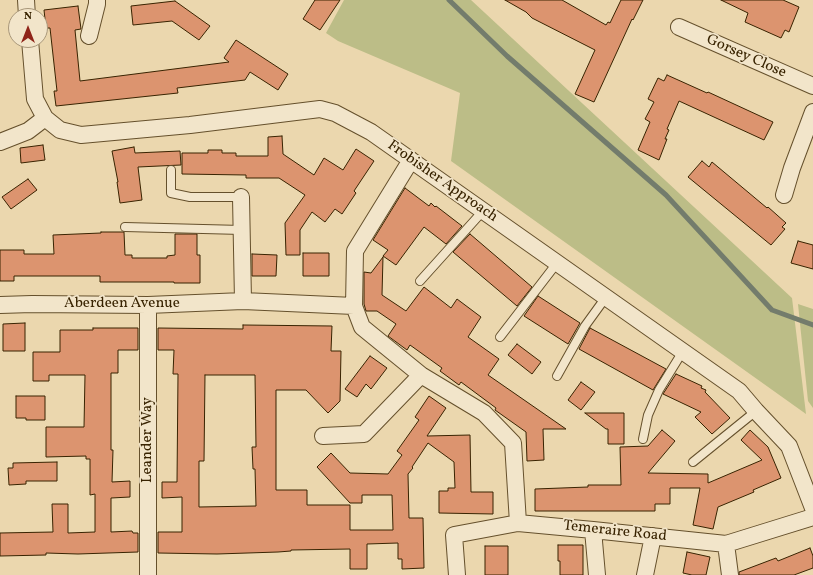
<!DOCTYPE html>
<style>
body{margin:0}
#map{position:relative;width:813px;height:575px;overflow:hidden;background:#ebd7ae;font-family:Vollkorn,serif}
canvas{display:block}
.north{position:absolute;left:8px;top:8px;width:40px;height:40px;box-sizing:border-box;background:#f2e5ca;border:1px solid #a8977a;border-radius:50%;rotate:0deg;font-size:11px;font-weight:700;line-height:16px;text-align:center;color:#382301}
.north::after{content:'';display:block;margin:auto;width:14px;height:18px;background:#8f2418;clip-path:polygon(50% 0,100% 100%,50% 72%,0 100%)}
</style>
<div id="map">
<canvas width="813" height="575"></canvas>
<div class="north">N</div>
</div>
<script>
const g = document.querySelector('canvas').getContext('2d');
g.lineJoin = 'round';
function fill(path, color) { g.fillStyle = color; g.fill(path, 'evenodd'); }
const poly = rows => new Path2D(rows.map(r => 'M' + r).join(''));
function trace(path, color, width, dash) { g.strokeStyle = color; g.lineWidth = width; g.lineCap = dash ? 'butt' : 'round'; g.setLineDash(dash || []); g.stroke(path); }
function label(font, color, halo, rows, align = 'center') {
  g.font = font + ' Vollkorn,serif'; g.lineWidth = 3.5; g.setLineDash([]); g.textBaseline = 'middle'; g.strokeStyle = halo; g.fillStyle = color; for (const [text, x, y, turn = 0] of rows) {
    g.save(); g.translate(x, y); g.rotate((+turn || 0) * Math.PI / 180); g.textAlign = isNaN(turn) ? turn : align; if (halo) g.strokeText(text, 0, 0); g.fillText(text, 0, 0); g.restore();
  }
}
fill(poly([
 [344,0,471,0,792,298,806,414,451,161,460,93,338,41,326,33],
 [798,304,813,309,813,408,808,401]
]), '#bcbd87');
trace(poly([
 [449,0,507,56,666,195,772,310,813,325]
]), '#737c6c', 5);
const building = poly([
 [315,0,340,0,320,30,303,19,315,0],
 [505,0,562,0,606,25,608,22,610,23,621,0,643,0,633,20,632,19,594,102,575,94,595,50,532,18,526,12,505,0],
 [721,0,783,0,799,7,789,32,785,30,781,38,745,22,748,13,721,0],
 [175,1,210,26,199,40,172,21,133,25,131,6,175,1],
 [78,6,81,29,75,30,80,81,229,62,224,58,236,40,288,74,278,90,250,72,245,80,177,88,178,93,56,106,54,91,57,91,50,28,46,28,44,10,78,6],
 [667,75,707,93,708,92,773,122,764,140,679,101,667,129,669,130,665,139,667,139,659,160,638,150,650,122,645,119,654,102,648,99,658,78,664,81,667,75],
 [282,136,283,154,314,175,324,158,343,170,356,149,374,161,354,191,356,193,342,214,335,209,325,222,312,212,300,230,300,255,286,255,285,223,305,195,279,178,246,178,246,175,182,174,182,153,208,153,208,150,222,150,222,153,236,153,236,156,268,156,268,137,282,136],
 [43,145,45,160,21,163,20,148,43,145],
 [134,147,135,153,180,151,181,165,138,167,142,200,120,203,117,182,118,182,112,151,134,147],
 [702,161,709,167,712,162,767,208,768,207,786,223,782,227,785,229,771,245,688,177,702,161],
 [28,179,37,190,11,209,2,197,28,179],
 [405,188,429,206,431,203,435,207,436,206,462,226,446,244,424,227,396,265,383,256,388,250,373,240,405,188],
 [101,232,124,232,125,255,132,255,132,258,167,258,167,256,175,255,175,234,197,234,197,255,200,255,200,283,174,283,174,282,100,282,100,276,14,276,14,281,0,281,0,250,24,250,24,254,54,254,53,235,101,233,101,232],
 [470,234,532,287,517,306,453,252,470,234],
 [798,241,813,245,813,269,791,263,798,241],
 [303,253,329,253,329,276,303,276,303,253],
 [252,254,277,255,276,276,252,276,252,254],
 [383,257,382,295,406,311,424,287,451,308,457,299,481,317,468,337,499,359,488,375,566,429,543,429,544,460,527,461,526,432,495,410,496,408,461,382,459,385,440,371,442,368,410,345,407,350,388,336,396,324,377,311,366,311,364,304,364,272,371,273,383,257],
 [538,296,580,323,568,344,524,316,538,296],
 [25,323,25,351,3,351,3,324,25,323],
 [243,325,332,326,331,351,341,351,340,401,328,413,306,390,276,390,276,490,307,490,307,505,350,505,350,530,393,530,392,495,362,495,362,503,350,503,317,467,331,453,350,473,388,474,402,455,397,451,419,420,415,417,429,396,446,408,427,436,470,435,471,492,493,492,493,514,439,513,439,491,448,491,448,488,455,488,454,462,428,443,412,467,413,468,408,474,409,518,423,518,424,568,402,569,402,559,398,559,398,543,367,544,367,569,350,569,350,549,291,550,291,551,278,552,217,554,158,553,158,532,182,532,182,497,162,498,162,482,177,482,178,374,173,374,174,350,158,350,158,328,243,329,243,325],
 [205,375,255,375,256,447,252,447,253,469,255,469,256,506,199,507,199,461,204,461,205,375],
 [93,328,138,328,138,350,118,350,118,373,111,373,111,450,113,450,112,482,130,481,130,497,111,498,111,532,132,531,133,533,138,533,138,552,78,554,46,553,46,555,0,556,0,533,53,532,52,504,68,504,68,533,95,532,95,494,90,495,90,459,86,459,86,456,46,457,46,427,84,427,85,375,49,375,49,381,33,381,33,352,60,352,60,330,93,330,93,328],
 [590,328,666,369,653,390,579,349,590,328],
 [517,344,541,362,532,374,508,355,517,344],
 [370,356,387,368,371,389,366,384,357,397,345,389,370,356],
 [676,374,702,386,701,388,706,390,705,392,730,418,712,434,695,417,701,412,663,394,676,374],
 [581,382,595,392,581,410,568,400,581,382],
 [16,396,45,396,45,420,26,420,26,418,16,418,16,396],
 [585,413,624,413,624,444,608,444,608,429,606,429,585,413],
 [662,430,675,441,648,473,708,474,708,483,762,460,741,440,750,430,768,447,781,478,753,490,754,492,718,507,713,529,693,525,700,488,670,488,670,504,655,504,655,511,535,511,535,489,588,487,588,485,621,485,620,447,648,446,662,430],
 [57,462,57,481,26,481,26,484,9,485,8,468,13,468,13,463,57,462],
 [558,545,583,545,583,575,560,575,560,561,558,561,558,545],
 [485,546,508,546,508,575,485,575,485,546],
 [810,548,813,556,813,568,794,575,739,575,739,572,776,558,778,561,810,548],
 [687,552,710,557,706,575,692,575,683,573,687,552]
]);
fill(building, '#dc946f');
trace(building, '#382301', 1);
const lane = poly([
 [171,170,171,193,190,197,241,197],
 [125,227,242,230],
 [420,281,483,211],
 [500,337,557,263],
 [557,376,585,326,606,297],
 [643,439,648,415,659,390,683,351],
 [693,462,756,411]
]);
const street = poly([
 [26,0,27,16],
 [679,27,813,86],
 [89,36,97,4,97,0],
 [30,40,35,99,45,118,60,130,81,135,190,125,320,109,335,113,371,132,739,391,756,411,789,446,813,508],
 [0,142,28,131,45,118],
 [411,160,355,251,354,306,362,327,421,375,484,413,513,443,518,523],
 [784,195,792,168,813,112],
 [241,197,243,301],
 [0,305,32,304,148,305,243,301,354,306],
 [148,305,148,575],
 [323,436,364,434,421,375],
 [593,530,597,575],
 [726,544,730,575],
 [457,575,454,535,518,523,593,530,726,544,813,517],
 [645,575,653,536]
]);
trace(lane, '#65502c', 10);
trace(street, '#65502c', 18);
trace(lane, '#f2e5ca', 8);
trace(street, '#f2e5ca', 16);
label('15px', '#382301', '#f2e5ca', [
 ["Gorsey Close",746,57,24],
 ["Frobisher Approach",442,182,35],
 ["Aberdeen Avenue",122,304],
 ["Leander Way",148,440,-90],
 ["Temeraire Road",615,532,6]
]);
</script>
